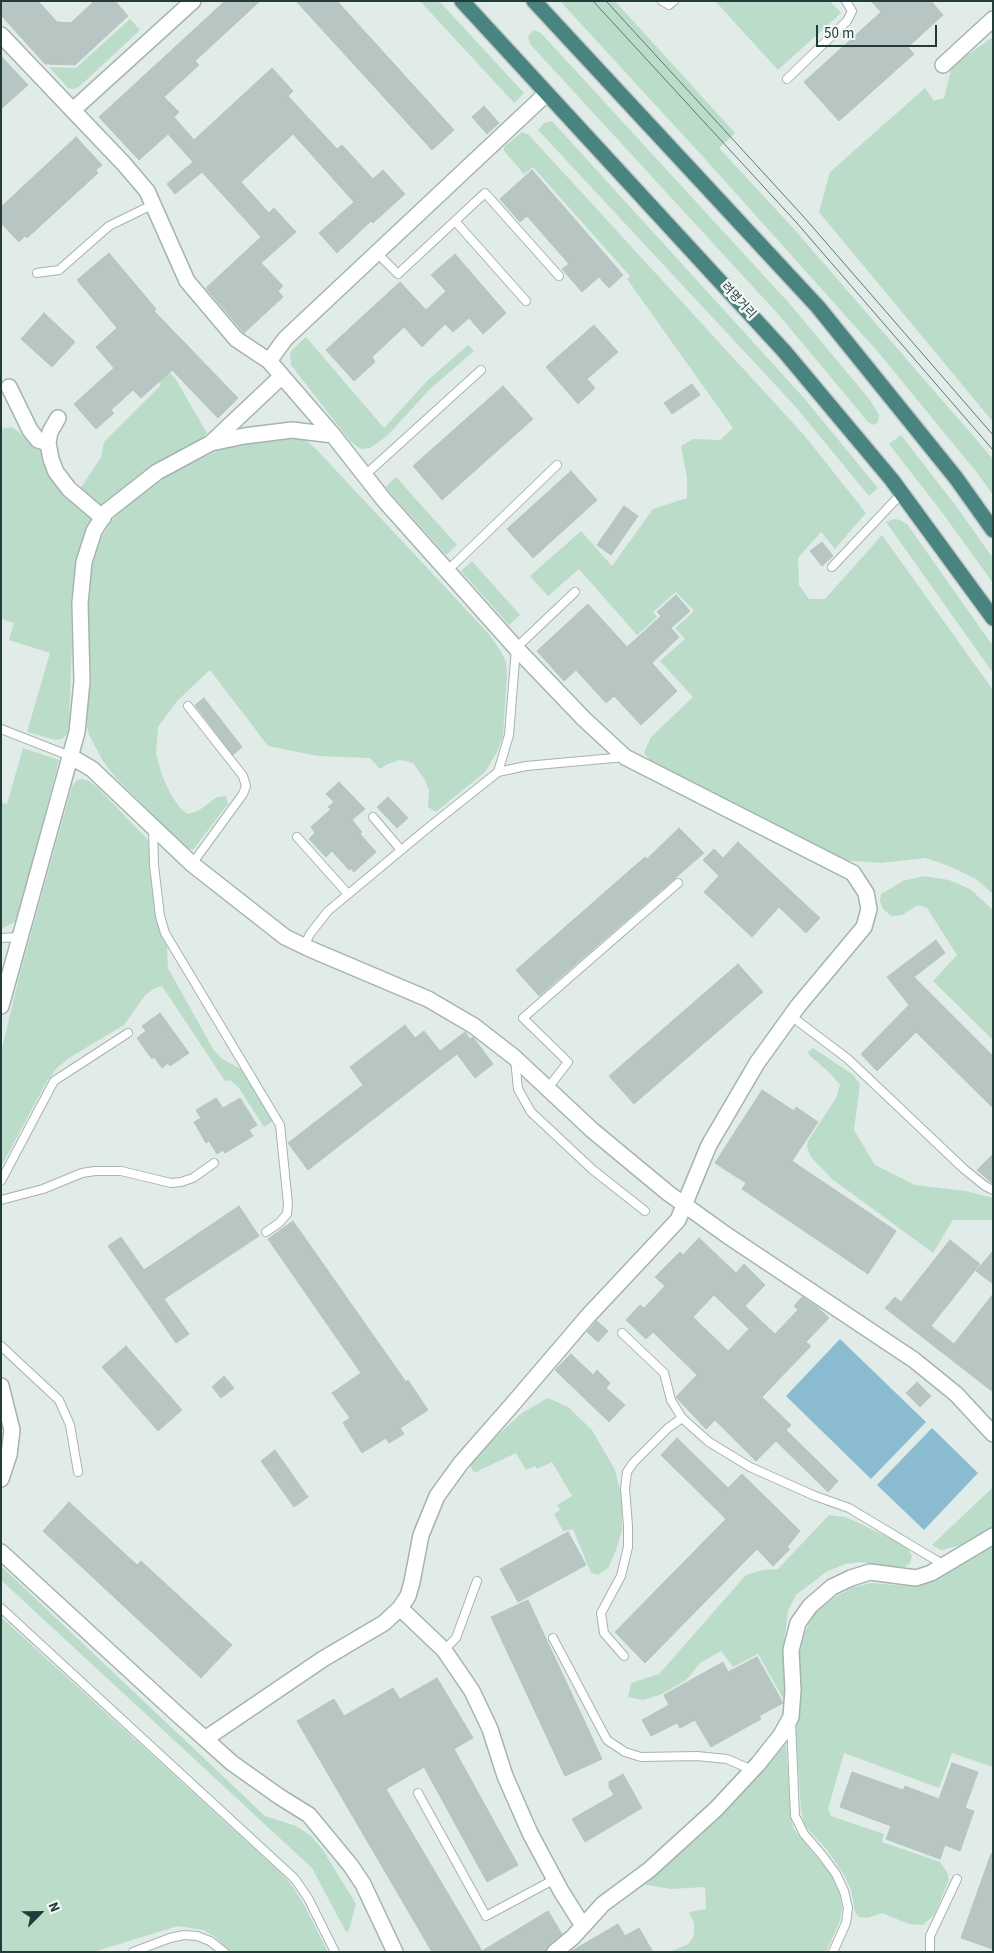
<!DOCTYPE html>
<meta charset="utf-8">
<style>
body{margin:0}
#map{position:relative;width:994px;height:1953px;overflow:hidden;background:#e1ece9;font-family:"Source Sans 3",sans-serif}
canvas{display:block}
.frame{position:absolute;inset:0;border:2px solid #223c39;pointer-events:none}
.north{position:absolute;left:15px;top:1888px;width:50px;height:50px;-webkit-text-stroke:4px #f2f8f6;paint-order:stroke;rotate:67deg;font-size:14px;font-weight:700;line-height:20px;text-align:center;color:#223c39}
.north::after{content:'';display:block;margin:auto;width:18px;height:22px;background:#223c39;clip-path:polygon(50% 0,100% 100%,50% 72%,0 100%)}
.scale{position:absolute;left:816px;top:25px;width:121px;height:22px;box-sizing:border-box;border:2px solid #223c39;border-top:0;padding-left:6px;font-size:15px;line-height:18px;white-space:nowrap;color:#223c39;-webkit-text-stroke:4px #f2f8f6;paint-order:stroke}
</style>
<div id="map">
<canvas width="994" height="1953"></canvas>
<div class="frame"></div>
<div class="north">N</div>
<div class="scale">50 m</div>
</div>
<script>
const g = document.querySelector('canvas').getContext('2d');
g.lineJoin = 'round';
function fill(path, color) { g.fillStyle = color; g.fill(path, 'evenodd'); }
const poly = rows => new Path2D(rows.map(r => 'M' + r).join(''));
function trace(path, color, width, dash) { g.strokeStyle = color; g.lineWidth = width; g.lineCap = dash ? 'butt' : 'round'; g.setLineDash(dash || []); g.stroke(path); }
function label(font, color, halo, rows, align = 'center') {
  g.font = font + ' "Source Sans 3","Noto Sans KR",sans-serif'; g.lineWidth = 5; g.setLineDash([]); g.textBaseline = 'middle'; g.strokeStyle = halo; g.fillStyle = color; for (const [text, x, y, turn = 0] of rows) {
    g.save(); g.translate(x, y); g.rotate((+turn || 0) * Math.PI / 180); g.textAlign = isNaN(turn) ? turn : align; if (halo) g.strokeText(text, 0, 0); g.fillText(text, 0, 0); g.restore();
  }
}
fill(poly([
 [420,1,439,1,524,93,514,103],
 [560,1,615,1,735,133,719,148,794,229,993,459,993,495,978,474,878,352,706,160],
 [715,1,830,1,841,13,778,70],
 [130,19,140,30,79,87,73,89,68,88,49,67,76,68],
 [534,30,541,33,789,303,870,400,879,415,878,422,874,425,868,422,778,314,530,44,528,36],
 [993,37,993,422,819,212,830,172,925,88,934,101,944,98,952,66],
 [552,121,804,398,878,488,869,496,794,405,538,130,544,123],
 [522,132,529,135,804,435,866,513,835,549,821,532,798,558,799,585,809,599,825,599,882,535,993,690,993,894,976,879,949,866,925,858,880,863,841,860,650,760,644,753,651,737,693,697,660,661,685,639,675,628,694,611,676,592,653,612,657,617,637,635,579,569,548,596,530,576,581,531,612,566,653,509,687,498,687,478,681,446,693,439,720,440,733,428,627,279,630,276,533,167,524,174,504,151,504,147],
 [306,337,384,428,428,380,468,345,474,351,430,389,387,436,370,448,361,449,350,441,291,365,290,355,292,350],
 [139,342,175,378,207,433,200,440,134,480,104,504,94,505,80,489,101,457,104,442,161,385,130,350],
 [12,427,39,448,94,519,76,559,71,603,72,647,69,720,68,733,62,739,56,740,27,732,50,653,9,640,14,623,1,619,1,429],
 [901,435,956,506,993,558,993,583,944,515,889,444],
 [293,437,304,439,317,450,488,633,500,650,506,662,507,675,503,736,497,752,485,772,436,812,428,807,429,790,425,780,413,763,400,760,388,764,380,769,370,758,318,756,268,746,210,670,177,701,158,727,156,753,162,775,171,795,181,809,188,814,198,811,217,797,226,796,228,804,193,850,184,846,116,778,103,761,89,735,86,723,91,681,88,604,92,564,101,538,112,520,130,501,162,477,219,450,247,443],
 [396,477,457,545,446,555,385,487],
 [895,519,900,520,907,524,993,646,993,673,886,522],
 [472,561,520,615,509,625,461,571],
 [23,748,59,760,17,921,1,929,1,803,7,804],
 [82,779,89,781,99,789,148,840,162,934,167,946,168,968,213,1049,222,1059,243,1070,269,1112,273,1121,264,1127,239,1088,230,1080,225,1081,162,986,156,988,146,994,124,1025,69,1058,57,1068,47,1081,1,1167,1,1053,19,977,72,786,77,780],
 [923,876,949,880,970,889,993,910,993,1040,933,981,957,955,927,908,918,905,902,915,891,916,883,909,880,901,881,894,903,881],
 [813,1048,852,1074,860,1084,854,1130,875,1165,915,1185,966,1191,993,1198,993,1220,953,1220,933,1253,832,1179,811,1157,807,1147,808,1141,836,1098,840,1085,830,1073,809,1055,808,1052],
 [548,1398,568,1407,592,1430,615,1470,622,1499,622,1530,616,1550,608,1568,598,1575,591,1573,573,1529,563,1531,554,1514,560,1510,557,1505,572,1496,552,1462,537,1469,535,1466,526,1470,516,1453,474,1473,470,1465,472,1458,522,1413],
 [993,1487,993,1528,958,1546,941,1550,932,1545],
 [829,1515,846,1517,892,1539,908,1549,912,1556,910,1563,903,1569,861,1562,845,1564,826,1572,796,1595,788,1611,783,1653,788,1698,784,1700,758,1654,733,1667,721,1651,700,1663,686,1680,662,1694,643,1700,628,1697,631,1683,659,1674,746,1575,763,1570,778,1569],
 [993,1542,993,1767,952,1753,939,1788,844,1753,828,1809,831,1816,884,1834,882,1842,940,1862,947,1872,949,1880,934,1915,923,1925,909,1924,882,1913,868,1918,859,1917,855,1912,851,1890,844,1875,827,1850,804,1825,801,1810,796,1734,799,1652,805,1632,815,1613,835,1597,854,1587,872,1583,906,1586,924,1584,957,1566],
 [1,1566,265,1816,296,1826,310,1835,323,1850,356,1904,349,1930,346,1932,312,1868,1,1580],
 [1,1617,281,1873,290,1883,302,1901,328,1952,229,1952,215,1937,203,1930,178,1926,93,1952,1,1952,1,1928,3,1927,1,1922],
 [786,1744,791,1817,793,1828,832,1876,840,1895,842,1908,840,1921,826,1952,670,1952,688,1944,694,1936,694,1923,689,1912,706,1909,705,1887,671,1889,641,1884,700,1836]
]), '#bbdcc9');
fill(poly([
 [840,1339,926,1422,871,1479,786,1396],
 [932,1428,978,1473,924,1530,877,1485]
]), '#8abbd0');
const building = poly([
 [1,1,38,1,57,22,71,23,94,1,115,1,128,16,75,65,45,64,1,15,1,1],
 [225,1,260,1,195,61,199,65,164,97,179,112,174,117,194,140,272,68,293,91,288,96,337,149,342,145,373,179,383,170,405,194,373,223,371,221,337,253,319,233,354,202,293,134,241,182,269,213,274,208,296,232,261,263,283,286,278,291,283,297,244,333,206,288,261,237,202,172,175,194,167,184,193,162,168,134,139,160,99,117,225,1],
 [296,1,337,1,454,130,432,150,296,1],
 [871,1,931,1,943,15,908,47,914,54,839,121,804,82,881,12,871,1],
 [1,56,28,85,1,109,1,56],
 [484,106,499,123,487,134,472,117,484,106],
 [76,137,102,165,96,170,98,173,27,238,25,236,19,242,1,223,1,207,76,137],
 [532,170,623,275,609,288,599,277,582,292,562,269,569,264,527,216,520,222,500,199,532,170],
 [109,253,156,309,154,311,238,398,218,418,172,370,141,398,133,390,111,410,114,413,96,429,74,404,114,368,96,347,117,328,77,280,109,253],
 [455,254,506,313,483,334,469,318,453,332,445,324,422,347,404,327,372,357,375,362,354,381,326,350,400,282,426,310,446,291,431,275,455,254],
 [44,313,75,342,52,367,21,339,44,313],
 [594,325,618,352,587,379,595,388,578,404,546,367,594,325],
 [692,384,700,395,672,414,664,403,692,384],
 [503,386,533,419,442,500,413,466,503,386],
 [571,471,597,500,533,558,507,529,571,471],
 [624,506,638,516,611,555,597,545,624,506],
 [822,542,833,556,822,566,810,551,822,542],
 [676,595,690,611,671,628,679,637,652,663,677,691,641,725,614,696,606,703,576,670,564,681,537,651,588,604,627,647,661,616,657,612,676,595],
 [204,698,242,747,233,755,195,705,204,698],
 [339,782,365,809,352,820,362,832,360,834,376,852,354,872,350,868,349,870,332,851,326,857,309,839,315,833,311,827,331,809,328,807,334,802,326,794,339,782],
 [388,797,408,818,397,828,377,807,388,797],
 [679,828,704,853,539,996,516,970,645,857,647,859,679,828],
 [738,842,820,918,806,933,779,907,752,937,704,892,719,876,703,860,714,849,723,858,738,842],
 [936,940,945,953,914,977,993,1056,993,1108,916,1032,877,1071,861,1054,909,1005,887,977,936,940],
 [738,964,763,992,634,1104,609,1076,738,964],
 [160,1013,189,1053,170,1066,168,1063,162,1068,154,1057,152,1059,137,1038,146,1031,142,1026,160,1013],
 [405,1025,415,1038,424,1031,440,1051,465,1032,470,1039,473,1037,493,1064,475,1078,457,1054,308,1170,288,1143,363,1085,350,1067,405,1025],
 [762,1090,794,1111,796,1107,818,1122,792,1161,896,1231,868,1274,742,1189,746,1183,715,1163,762,1090],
 [216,1098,223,1108,240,1098,257,1125,249,1130,253,1136,225,1153,223,1150,217,1154,209,1141,206,1143,194,1122,201,1118,196,1110,216,1098],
 [993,1154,993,1184,977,1170,993,1154],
 [239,1206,259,1236,164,1299,189,1334,176,1343,108,1246,121,1237,144,1270,239,1206],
 [293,1221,406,1382,408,1380,428,1410,400,1428,404,1434,389,1443,386,1438,362,1453,343,1423,350,1418,332,1393,361,1373,268,1239,293,1221],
 [699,1238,736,1273,744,1264,765,1285,745,1306,775,1334,798,1310,794,1306,802,1297,817,1307,829,1318,806,1342,811,1346,762,1397,791,1425,786,1430,838,1481,828,1492,776,1441,756,1461,715,1420,706,1429,676,1397,697,1375,653,1332,646,1339,626,1320,640,1305,644,1308,665,1286,655,1277,680,1252,683,1255,699,1238],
 [714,1295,749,1329,728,1351,693,1317,714,1295],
 [950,1240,980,1264,931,1326,954,1344,993,1294,993,1392,885,1308,895,1297,901,1302,950,1240],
 [993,1251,993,1284,976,1271,993,1251],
 [597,1321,608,1331,598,1342,587,1332,597,1321],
 [126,1346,182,1410,158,1431,102,1367,126,1346],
 [571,1354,593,1375,597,1370,610,1383,606,1388,625,1405,609,1422,555,1370,571,1354],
 [224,1376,234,1388,221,1398,212,1387,224,1376],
 [917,1382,931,1396,920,1407,906,1393,917,1382],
 [677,1438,728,1488,742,1474,800,1531,787,1547,790,1549,773,1566,757,1549,645,1663,615,1632,726,1519,661,1455,677,1438],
 [275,1450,308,1497,294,1507,261,1461,275,1450],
 [69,1502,137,1565,141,1561,232,1645,201,1678,43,1531,69,1502],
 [568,1532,586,1565,518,1602,500,1569,568,1532],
 [528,1600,602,1759,565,1776,491,1617,528,1600],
 [757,1657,783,1703,759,1716,761,1719,711,1747,695,1720,680,1728,677,1723,651,1736,642,1720,669,1705,664,1695,723,1662,728,1672,757,1657],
 [437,1678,473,1738,454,1749,518,1865,487,1882,424,1767,386,1789,482,1951,548,1911,562,1934,549,1945,546,1952,432,1952,297,1721,334,1699,344,1716,393,1688,400,1699,437,1678],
 [952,1763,978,1772,965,1808,974,1811,960,1851,945,1845,940,1859,886,1839,891,1826,840,1807,852,1772,903,1790,905,1786,939,1799,952,1763],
 [623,1774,642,1808,585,1842,572,1819,614,1795,609,1787,609,1782,623,1774],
 [991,1854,993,1855,993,1949,961,1938,991,1854],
 [618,1924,625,1936,639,1928,653,1952,570,1952,618,1924]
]);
fill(building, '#b7c6c2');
trace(building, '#b4c5c1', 1);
const service = poly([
 [662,1,669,5,674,1],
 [787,79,847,21,852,11,846,1],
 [455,221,526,301],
 [377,253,398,274,485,193,559,276],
 [37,273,59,270,109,226,154,204],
 [364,476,481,370],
 [832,567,902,493],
 [448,570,557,465],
 [575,592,516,648,509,735,498,772,526,766,625,757],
 [188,706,243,776,246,786,243,794,192,864],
 [1,729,70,756],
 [373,817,401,850],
 [153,828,154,865,160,916,165,933,280,1125,288,1204,287,1214,279,1223,266,1232],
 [297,837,348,894],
 [1,938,19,937],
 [304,946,310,934,328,911,429,827,498,772],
 [791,1016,848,1059,964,1169,985,1186,993,1190],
 [515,1059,518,1089,531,1112,593,1170,645,1211],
 [548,1088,568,1062,523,1018,678,883],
 [1,1181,54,1081,128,1033],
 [1,1200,43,1189,82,1173,95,1171,121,1171,171,1183,181,1182,193,1178,214,1163],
 [622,1333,664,1373,671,1400,682,1418,709,1442,750,1467,815,1496,849,1508,944,1565],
 [1,1346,59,1400,70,1425,78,1472],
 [1,1608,295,1879,308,1898,335,1952],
 [553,1638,607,1740,625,1752,641,1757,697,1756,727,1759,752,1770],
 [444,1650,456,1638,477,1581],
 [624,1656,604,1633,601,1613,621,1576,628,1547,628,1526,625,1489,627,1472,633,1463,668,1428,682,1418],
 [791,1722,795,1816,804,1834,822,1855,836,1874,844,1891,848,1908,846,1923,833,1952],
 [418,1793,486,1916,555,1879],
 [133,1952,170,1938,184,1935,197,1936,210,1941,224,1952],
 [930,1952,930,1936,957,1879]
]);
const minor = poly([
 [1,35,124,164,147,191,187,281,236,339,269,361,333,435,384,500,516,648,584,719,625,757,853,873,866,893,869,909,864,927,798,1006,757,1063,709,1145,678,1220,588,1316,511,1406,461,1463,437,1496,421,1535,412,1582,408,1596,400,1608,384,1623,323,1659,205,1739],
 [943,65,993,19],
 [73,110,193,1],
 [269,361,285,339,546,94],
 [9,387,30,430,38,440,48,443],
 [58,418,50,432,48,443,51,459,56,472,69,489,103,518],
 [212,442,282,376],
 [70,756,92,769,192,864,285,937,310,949,428,999,474,1026,514,1057,592,1130,668,1193,728,1236,914,1360,956,1394,993,1434],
 [1,1006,77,732,82,681,80,603,84,562,94,531,106,512,157,472,211,443,244,436,292,430,333,435],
 [1,1386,12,1430,9,1455,1,1479],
 [1,1552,175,1712,232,1763,280,1797,309,1815,351,1866,363,1884,395,1952],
 [400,1608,444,1650,472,1691,490,1729,505,1776,530,1833,561,1891,583,1926],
 [555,1952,573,1937,603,1904,649,1870,716,1809,758,1764,781,1735,791,1717,793,1690,791,1650,798,1623,810,1606,832,1587,851,1578,870,1572,916,1578,931,1573,993,1536]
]);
const trunk = poly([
 [462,1,784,351,892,480,993,618],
 [534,1,818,307,956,478,993,530]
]);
trace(service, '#a4b4b1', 10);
trace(minor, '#a4b4b1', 18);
trace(trunk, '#c1c8c8', 18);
trace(service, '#fff', 8);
trace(minor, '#fff', 15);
trace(trunk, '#4a8480', 15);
trace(poly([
 [593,1,796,222,993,450],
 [606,1,803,216,993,435]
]), '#5c7874', 1);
label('12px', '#223c39', '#f2f8f6', [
 ["려명거리",738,301,47]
]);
</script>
